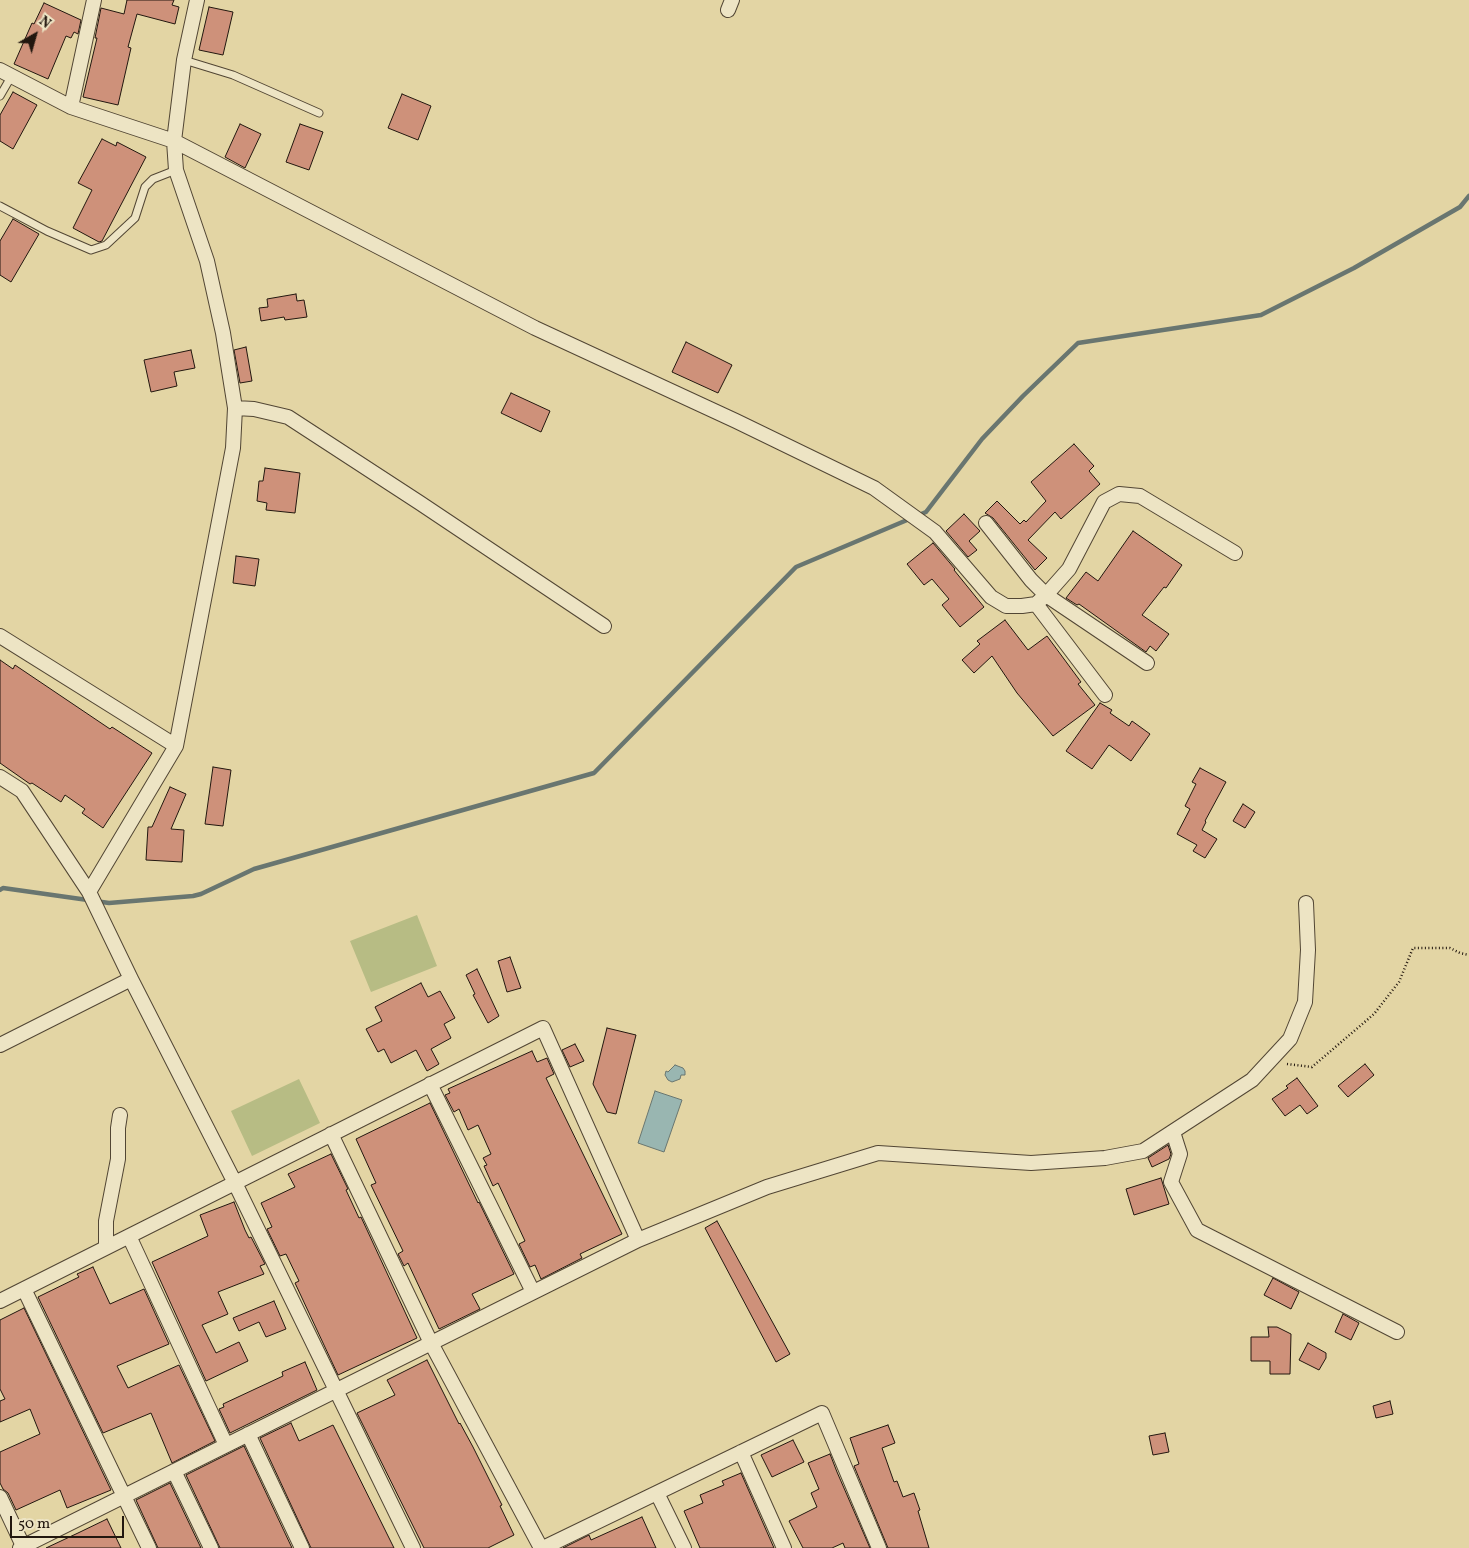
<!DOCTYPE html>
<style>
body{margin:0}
#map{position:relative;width:1469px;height:1548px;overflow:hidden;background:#e3d5a4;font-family:Vollkorn,serif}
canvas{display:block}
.north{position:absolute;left:10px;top:10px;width:50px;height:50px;-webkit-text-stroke:4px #ede4c4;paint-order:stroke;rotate:38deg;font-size:14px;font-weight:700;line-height:20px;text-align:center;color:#22170f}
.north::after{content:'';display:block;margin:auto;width:18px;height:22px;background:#22170f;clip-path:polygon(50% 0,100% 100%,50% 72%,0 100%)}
.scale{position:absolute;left:10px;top:1516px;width:114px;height:22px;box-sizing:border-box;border:2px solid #22170f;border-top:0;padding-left:6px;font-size:15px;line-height:18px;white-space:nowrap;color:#22170f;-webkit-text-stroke:4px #ede4c4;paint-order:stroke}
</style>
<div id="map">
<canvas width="1469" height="1548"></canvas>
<div class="north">N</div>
<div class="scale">50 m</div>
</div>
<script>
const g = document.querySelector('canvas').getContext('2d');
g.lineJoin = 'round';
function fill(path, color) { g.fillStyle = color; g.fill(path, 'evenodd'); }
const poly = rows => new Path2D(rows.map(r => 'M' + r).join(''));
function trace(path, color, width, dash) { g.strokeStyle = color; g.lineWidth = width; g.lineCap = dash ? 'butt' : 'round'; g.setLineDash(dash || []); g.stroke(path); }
fill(poly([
 [417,915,437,966,371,992,350,941],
 [299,1079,320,1123,252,1156,231,1111]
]), '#b7bc84');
const water = poly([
 [675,1065,683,1068,685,1071,685,1075,681,1075,680,1079,672,1082,668,1080,665,1075,666,1071,668,1072,675,1065],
 [655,1091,682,1100,664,1152,638,1143,655,1091]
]);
fill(water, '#99b6b1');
trace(water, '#697670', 1);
trace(poly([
 [0,890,3,888,109,903,193,896,201,894,254,869,594,773,796,567,926,512,982,439,1023,396,1078,343,1261,315,1354,268,1460,207,1469,196]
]), '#697670', 4.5);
const building = poly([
 [127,0,174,0,172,5,179,7,175,24,137,14,128,47,131,48,118,105,83,97,97,38,95,38,101,8,124,14,127,0],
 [44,3,81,20,78,34,74,32,71,38,66,36,48,79,14,64,32,23,34,24,44,3],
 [209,7,233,12,223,55,199,50,209,7],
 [13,92,37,105,13,149,0,141,0,115,13,92],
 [402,94,431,106,418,140,388,128,402,94],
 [240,124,261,134,245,168,225,157,240,124],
 [300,124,323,132,309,170,286,162,300,124],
 [102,139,116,146,117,142,146,157,102,241,99,242,73,228,92,190,78,183,102,139],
 [13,219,39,234,11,282,0,275,0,241,13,219],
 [296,294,297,301,304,300,307,317,285,320,284,317,261,321,259,308,268,307,267,299,296,294],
 [686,342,732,365,718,393,672,372,686,342],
 [246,347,252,381,240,383,234,350,246,347],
 [191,350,195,368,174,372,177,386,151,392,144,360,191,350],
 [511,393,550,411,541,432,501,413,511,393],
 [1074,444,1094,466,1089,471,1100,484,1061,519,1055,512,1028,540,1047,558,1035,570,993,518,985,513,997,501,1020,524,1024,520,1026,522,1046,501,1031,482,1074,444],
 [265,468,300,473,295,513,266,510,267,503,257,501,259,481,263,481,265,468],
 [964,514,980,531,969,541,977,550,968,557,946,531,964,514],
 [1133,531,1182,565,1166,588,1164,587,1142,615,1169,634,1156,651,1150,646,1146,652,1079,604,1077,605,1066,598,1086,572,1098,581,1133,531],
 [933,543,955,569,954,570,984,607,960,627,942,605,949,599,932,579,924,585,907,564,933,543],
 [236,556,259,559,255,586,233,583,236,556],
 [1005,620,1028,650,1047,636,1081,682,1078,684,1095,705,1053,736,1017,693,992,656,974,673,962,660,980,644,977,641,1005,620],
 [0,660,13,669,15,665,110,729,112,727,152,753,103,828,82,813,85,809,65,795,61,802,32,783,30,784,0,763,0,660],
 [1100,703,1112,710,1110,713,1129,726,1132,721,1150,734,1131,761,1109,745,1092,769,1066,751,1100,703],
 [213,767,231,770,223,826,205,824,213,767],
 [1200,768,1226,782,1205,821,1206,822,1202,830,1217,839,1205,858,1193,851,1197,845,1177,834,1190,809,1185,806,1196,784,1192,782,1200,768],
 [170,787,186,794,171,829,184,830,182,862,146,860,148,827,152,827,170,787],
 [1243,804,1255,812,1245,828,1233,821,1243,804],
 [510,957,521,988,507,992,498,961,510,957],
 [477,969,499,1016,488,1023,473,995,475,994,466,975,477,969],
 [421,983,428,997,440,991,455,1018,444,1024,451,1038,431,1049,439,1064,427,1071,416,1050,391,1063,384,1049,378,1052,366,1029,382,1021,375,1007,421,983],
 [607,1028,636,1035,616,1114,607,1112,593,1084,607,1028],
 [575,1044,584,1061,570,1067,562,1050,575,1044],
 [532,1051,537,1062,547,1058,554,1074,546,1078,622,1234,580,1254,582,1258,541,1279,535,1265,530,1267,519,1244,525,1241,498,1183,493,1186,484,1166,487,1165,483,1158,491,1154,478,1125,468,1130,459,1109,454,1112,445,1095,450,1093,448,1089,532,1051],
 [1365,1064,1374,1075,1348,1097,1338,1086,1365,1064],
 [1297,1078,1318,1106,1307,1114,1300,1105,1285,1116,1272,1099,1288,1088,1286,1086,1297,1078],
 [430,1103,478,1203,479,1202,514,1274,472,1294,480,1309,439,1329,408,1263,404,1266,398,1254,403,1251,371,1185,376,1183,356,1139,430,1103],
 [1168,1145,1171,1154,1169,1159,1152,1167,1148,1158,1168,1145],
 [331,1154,348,1189,346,1190,359,1218,361,1217,417,1338,338,1375,295,1283,299,1281,286,1254,280,1256,267,1229,272,1227,261,1203,295,1187,288,1174,331,1154],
 [1161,1178,1169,1204,1134,1215,1126,1189,1161,1178],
 [234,1202,245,1230,249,1238,251,1237,265,1264,260,1266,264,1274,218,1292,228,1314,202,1325,216,1353,239,1342,248,1361,206,1381,152,1262,208,1236,200,1215,234,1202],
 [717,1221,790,1354,776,1362,705,1228,717,1221],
 [93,1267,110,1304,144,1289,169,1344,117,1366,128,1388,179,1365,215,1441,172,1463,151,1413,103,1433,38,1297,79,1277,77,1274,93,1267],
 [1273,1278,1299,1292,1291,1309,1264,1295,1273,1278],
 [274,1301,286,1329,266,1337,259,1322,239,1331,233,1318,274,1301],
 [24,1308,111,1490,67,1508,60,1490,16,1510,8,1493,3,1489,0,1483,0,1452,40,1434,30,1409,0,1422,0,1401,5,1399,0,1389,0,1320,24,1308],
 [1343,1314,1359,1323,1351,1340,1335,1332,1343,1314],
 [1268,1327,1277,1327,1291,1334,1290,1374,1270,1374,1270,1361,1251,1361,1251,1337,1269,1337,1268,1327],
 [1308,1343,1326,1353,1326,1358,1319,1370,1299,1360,1308,1343],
 [427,1360,459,1424,460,1423,473,1447,502,1505,500,1506,514,1535,488,1548,424,1548,357,1413,395,1395,387,1380,427,1360],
 [305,1362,317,1390,230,1433,219,1409,224,1407,223,1404,283,1376,282,1372,305,1362],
 [1390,1401,1393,1414,1376,1418,1373,1406,1390,1401],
 [291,1423,299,1441,333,1425,394,1548,311,1548,260,1438,291,1423],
 [888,1425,895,1443,882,1448,894,1482,897,1481,903,1497,914,1493,920,1510,918,1511,929,1548,888,1548,854,1466,859,1464,850,1438,888,1425],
 [1165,1433,1169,1452,1153,1455,1149,1436,1165,1433],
 [793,1440,804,1462,772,1477,761,1455,793,1440],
 [244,1446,292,1548,220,1548,186,1475,244,1446],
 [830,1454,837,1472,870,1548,845,1548,843,1543,832,1548,803,1548,789,1521,817,1507,811,1493,819,1489,808,1463,830,1454],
 [741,1473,774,1548,700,1548,684,1511,703,1503,700,1495,724,1485,722,1481,741,1473],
 [170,1483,201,1548,158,1548,136,1500,170,1483],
 [642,1517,656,1548,563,1548,589,1535,591,1540,642,1517],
 [107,1519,121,1548,46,1548,78,1533,107,1519]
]);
fill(building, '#ce917a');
trace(building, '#22170f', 1);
const lane = poly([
 [184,60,233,75,319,113],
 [0,96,11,77],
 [0,206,47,231,91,250,106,245,135,218,145,187,153,179,176,170]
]);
const street = poly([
 [728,10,732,0],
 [0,70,71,107,174,141,535,328,736,421,874,488,935,532,991,597,1006,606,1022,606,1036,604,1046,595,1069,569,1104,502,1119,494,1140,496,1235,553],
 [71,107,94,0],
 [235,408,254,409,288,417,420,503,604,626],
 [986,523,1031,580,1046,595,1147,663],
 [1036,604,1105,695],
 [0,636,176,746],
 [0,777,22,791,89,892,131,979,235,1183,413,1548],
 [89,892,176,746,233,448,235,408,223,333,207,261,176,170,174,141,184,60,197,0],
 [0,1045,131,979],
 [430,1084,533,1292],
 [1173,1132,1180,1154,1171,1182,1197,1230,1397,1332],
 [331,1134,431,1343,541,1548],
 [129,1236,226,1445],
 [106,1247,106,1221,118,1159,118,1128,120,1115],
 [24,1289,149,1548],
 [0,1301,543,1028,638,1240],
 [248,1434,302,1548],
 [741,1452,784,1548],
 [174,1471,211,1548],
 [657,1493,684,1548],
 [0,1497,24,1548],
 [20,1548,638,1240,767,1187,878,1153,1031,1163,1105,1158,1143,1151,1252,1080,1290,1039,1305,1002,1308,950,1306,903],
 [543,1548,822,1413,879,1548]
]);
trace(lane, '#524634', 9);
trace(street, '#524634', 16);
trace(poly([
 [1287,1064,1312,1067,1374,1014,1399,982,1413,948,1450,948,1460,953,1469,955]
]), '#22170f', 2.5, [1, 2.5]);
trace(lane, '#ede4c4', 7);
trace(street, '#ede4c4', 14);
</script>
